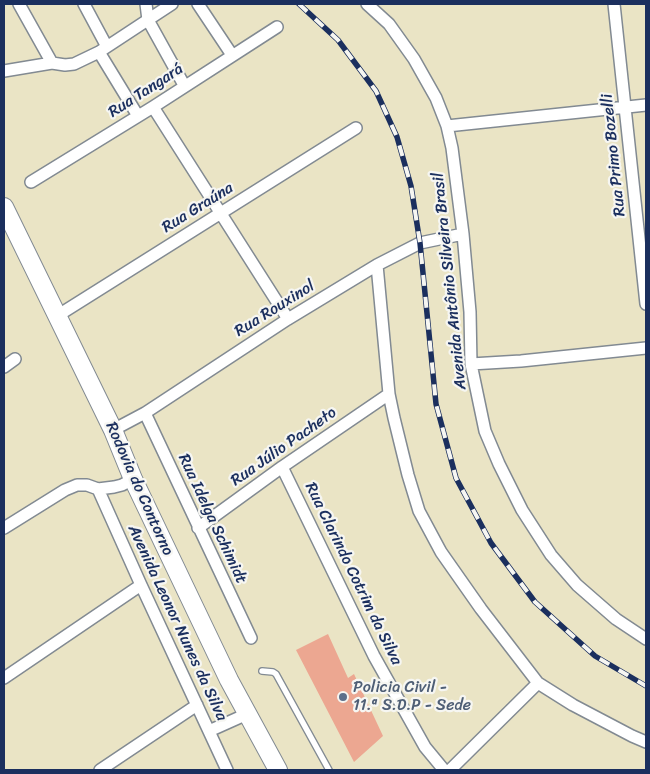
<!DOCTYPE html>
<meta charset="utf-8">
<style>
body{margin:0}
#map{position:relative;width:650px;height:774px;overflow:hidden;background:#eae4c5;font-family:Sriracha,sans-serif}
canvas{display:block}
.frame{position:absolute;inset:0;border:5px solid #1b2f5e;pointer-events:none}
</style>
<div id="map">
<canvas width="650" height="774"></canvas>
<div class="frame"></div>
</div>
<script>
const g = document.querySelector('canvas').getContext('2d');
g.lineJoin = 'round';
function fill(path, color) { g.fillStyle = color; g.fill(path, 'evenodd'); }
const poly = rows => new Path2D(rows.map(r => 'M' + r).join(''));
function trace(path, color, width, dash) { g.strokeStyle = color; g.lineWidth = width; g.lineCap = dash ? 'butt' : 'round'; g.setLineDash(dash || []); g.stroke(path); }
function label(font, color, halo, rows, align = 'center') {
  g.font = font + ' Sriracha,sans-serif'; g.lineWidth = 4.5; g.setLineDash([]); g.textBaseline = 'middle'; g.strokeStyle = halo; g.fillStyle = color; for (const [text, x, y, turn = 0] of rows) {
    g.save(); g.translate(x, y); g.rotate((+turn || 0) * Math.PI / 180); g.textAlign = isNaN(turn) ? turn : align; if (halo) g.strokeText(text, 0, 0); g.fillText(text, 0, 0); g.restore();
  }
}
fill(poly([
 [328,634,348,678,354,674,383,736,354,762,296,650]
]), '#eca791');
const lane = poly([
 [262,671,273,672,276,674,329,770]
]);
const street = poly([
 [19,4,52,63],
 [84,4,106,45],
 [146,4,148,20,184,85],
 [198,4,232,55],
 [367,4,389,24,414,59,436,98,447,126,452,148,463,234,470,312,471,364,485,431,499,464,522,510,551,555,577,585,616,619,646,639],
 [614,4,646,304],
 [99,52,138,116],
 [4,71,52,63,65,65,74,64,99,52,172,4],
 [153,107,288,319],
 [447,126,646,105],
 [31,182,153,107,277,27],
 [377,265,389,394,394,418,408,475,419,511,441,552,481,609,538,683,573,705,632,736,646,742],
 [57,316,356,128],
 [471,364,521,361,646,348],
 [4,367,15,359],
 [145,413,251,638],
 [113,430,145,413,288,319,377,265,420,243,463,234],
 [282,467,374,656,425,747,444,770],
 [98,489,141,585,227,770],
 [4,528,65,490,77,485,87,485,98,489,114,487,122,485,133,479],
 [198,528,282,467,389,394],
 [4,678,141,585],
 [209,731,247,714],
 [100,770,197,705],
 [450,770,538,683]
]);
const primary = poly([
 [4,207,113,430,133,479,229,680,278,770]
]);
trace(lane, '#828a92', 8);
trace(street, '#828a92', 14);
trace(primary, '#828a92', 20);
trace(lane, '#fff', 5.5);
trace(street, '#fff', 11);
trace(primary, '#fff', 18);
const rail = poly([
 [299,4,338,40,376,91,397,137,411,186,420,243,436,404,456,478,491,543,535,602,595,656,646,686]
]);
trace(rail, '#1b2f5e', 5.5);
trace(rail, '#f6f6f2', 4, [11]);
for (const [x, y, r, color] of [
 [343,697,5,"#5c6f8a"]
]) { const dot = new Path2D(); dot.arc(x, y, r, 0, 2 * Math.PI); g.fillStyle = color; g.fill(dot); trace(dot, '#f6f6f2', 2); }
label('16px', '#1b2f5e', '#f6f6f2', [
 ["Rua Tangará",146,91,-33],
 ["Rua Primo Bozelli",614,155,-96],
 ["Rua Graúna",198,208,-32],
 ["Avenida Antônio Silveira Brasil",450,281,-96],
 ["Rua Rouxinol",275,309,-32],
 ["Rua Júlio Pacheto",284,447,-35],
 ["Rodovia do Contorno",139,489,66],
 ["Rua Idelga Schimidt",212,519,65],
 ["Rua Clarindo Cotrim da Silva",353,574,64],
 ["Avenida Leonor Nunes da Silva",177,623,65]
]);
label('16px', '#4e5e75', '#f6f6f2', [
 ["Policia Civil -",353,688],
 ["11.ª S.D.P - Sede",353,706]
], 'left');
</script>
